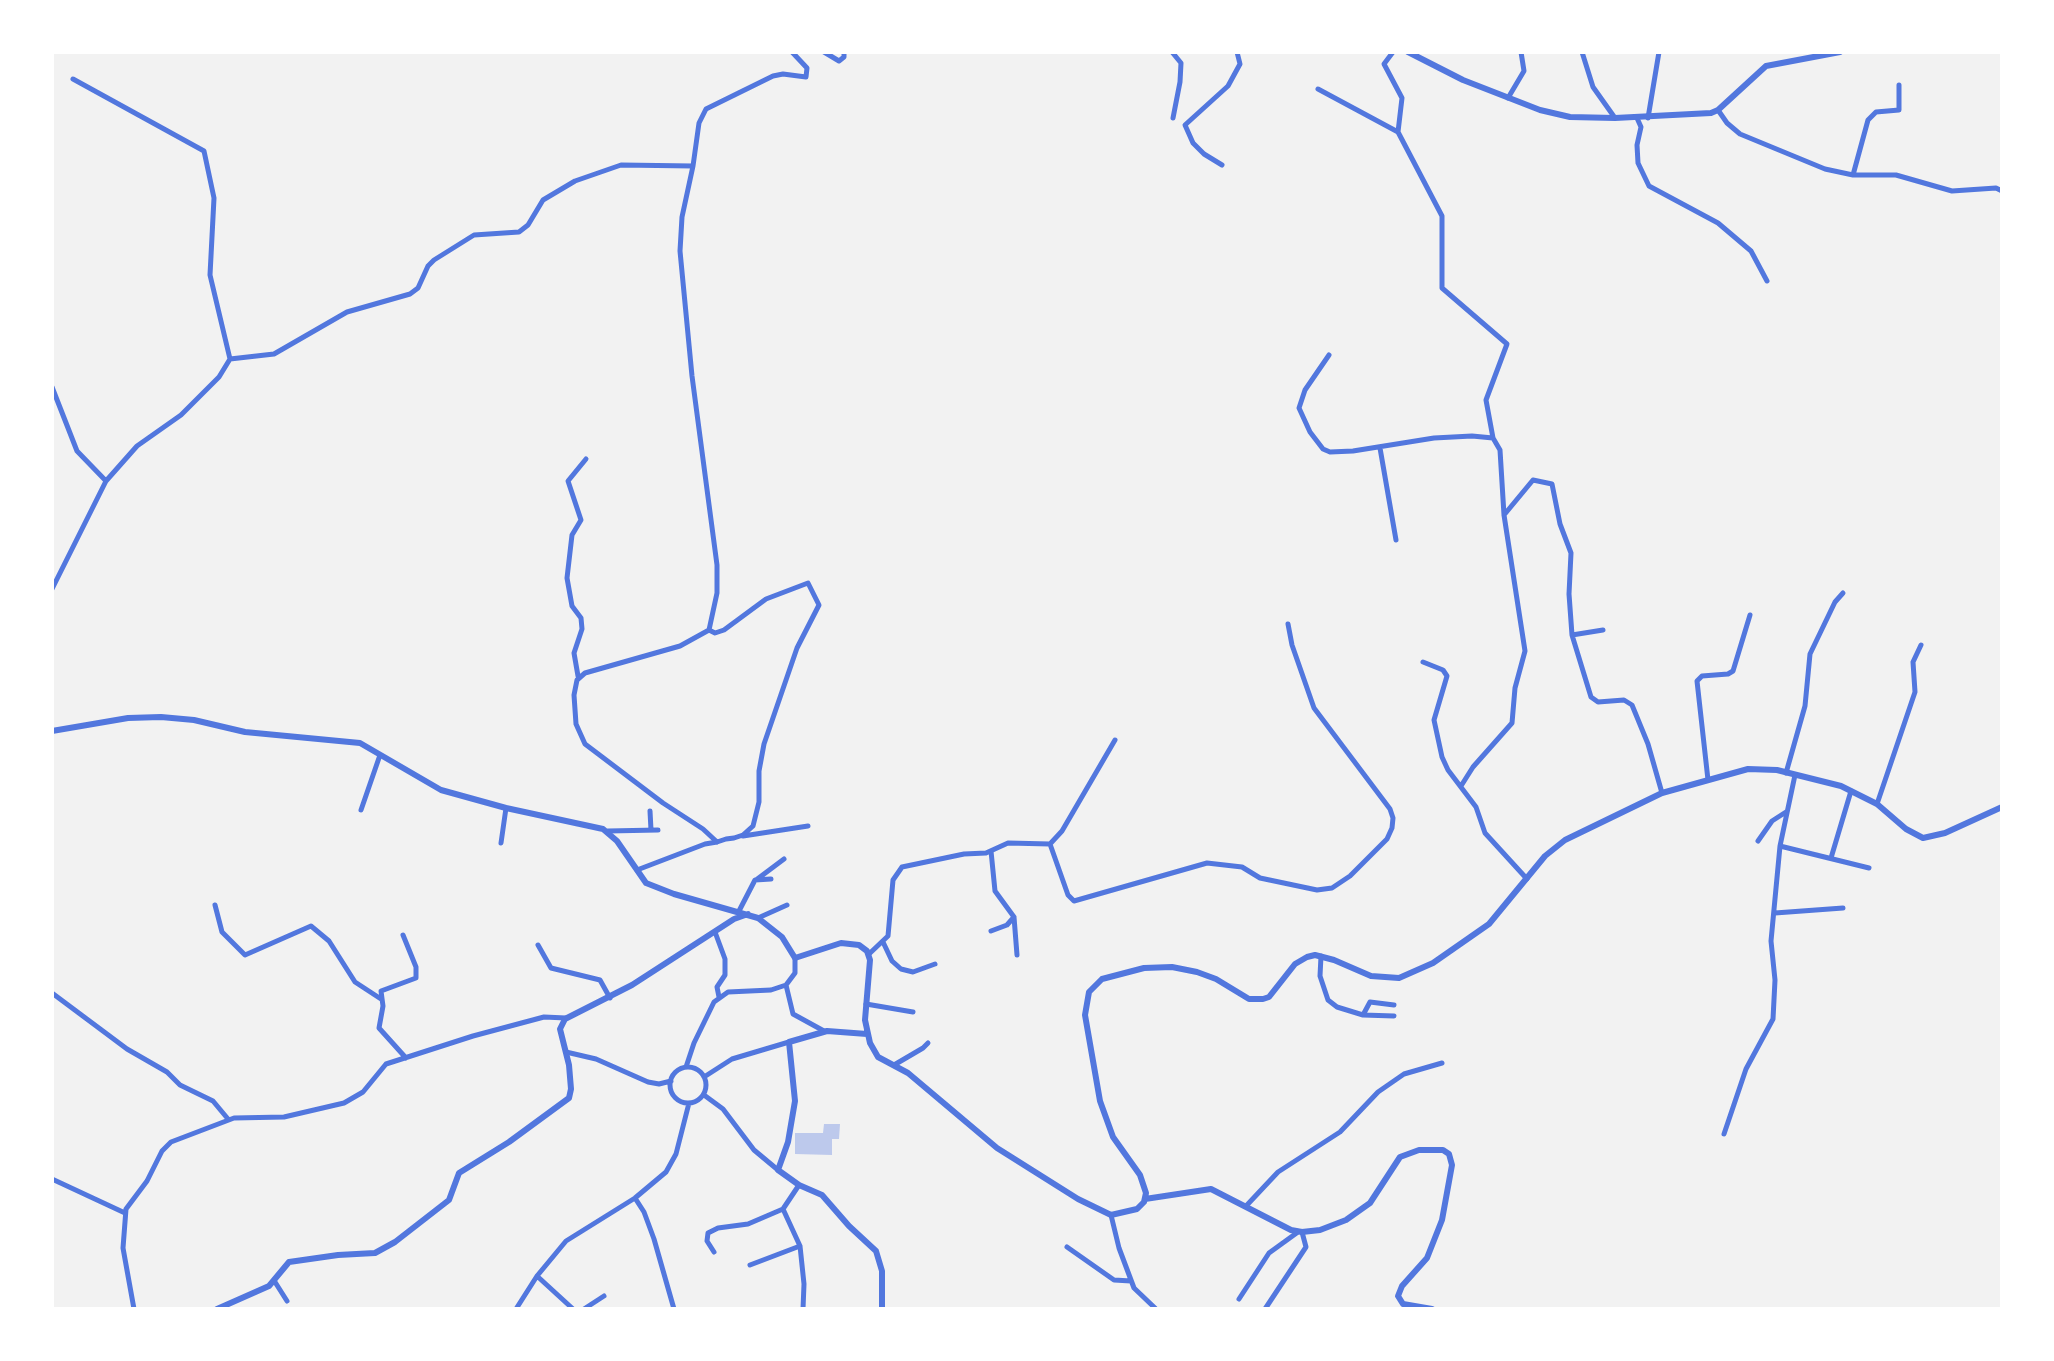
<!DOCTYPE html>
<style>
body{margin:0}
#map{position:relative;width:2054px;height:1361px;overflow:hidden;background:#f2f2f2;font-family:Literata,serif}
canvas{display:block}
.frame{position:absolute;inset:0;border:54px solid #fff;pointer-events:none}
</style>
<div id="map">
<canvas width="2054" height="1361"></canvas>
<div class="frame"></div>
</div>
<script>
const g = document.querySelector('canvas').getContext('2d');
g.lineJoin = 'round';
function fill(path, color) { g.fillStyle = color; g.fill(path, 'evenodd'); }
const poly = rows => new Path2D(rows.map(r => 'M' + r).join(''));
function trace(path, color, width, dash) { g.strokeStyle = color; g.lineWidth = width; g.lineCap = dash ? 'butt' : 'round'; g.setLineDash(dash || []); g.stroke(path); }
fill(poly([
 [824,1124,840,1124,839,1139,832,1139,832,1155,795,1154,795,1133,823,1133]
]), '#bdc9ec');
trace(poly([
 [824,52,839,61,844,57,844,52],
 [1172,52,1181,63,1180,82,1173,118],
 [1393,52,1384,64,1402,98,1398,132,1442,216,1442,288,1507,344,1486,400,1493,438],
 [1582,52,1593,87,1615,118],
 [73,79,204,151,214,198,210,275,230,359],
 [1318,89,1398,132],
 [1508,98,1524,71,1521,52],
 [1718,110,1727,123,1740,134,1825,169,1853,175,1896,175,1952,191,1996,188,2002,191],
 [1637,118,1641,127,1637,145,1638,163,1649,186,1718,223,1751,251,1767,281],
 [1648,118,1659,52],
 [1222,165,1204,154,1193,143,1185,125,1228,86,1240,64,1237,52],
 [693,166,682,217,680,251,692,376,717,565,717,593,709,630],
 [1853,175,1868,120,1876,112,1899,110,1899,85],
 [1329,355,1305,390,1299,408,1310,432,1323,449,1330,452,1353,451,1434,438,1472,436,1493,438,1500,450,1504,515,1525,651,1515,688,1512,723,1473,767,1461,786],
 [52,387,77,451,106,481],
 [1380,448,1396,540],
 [1504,515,1533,480,1552,484,1560,524,1571,553,1569,594,1572,635,1591,697,1598,702,1624,700,1632,705,1648,744,1662,793],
 [52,589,106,481,137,446,181,415,219,377,230,359,274,354,347,312,410,294,418,288,428,266,434,260,474,235,519,232,528,225,543,200,575,181,621,165,693,166,699,123,706,109,773,76,783,74,806,77,807,68,792,52],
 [1572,635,1603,630],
 [1423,662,1443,670,1447,676,1434,720,1442,757,1448,770,1476,807,1485,833,1527,879],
 [578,676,574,653,582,629,581,618,572,606,567,578,572,535,581,520,568,481,586,459],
 [1786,773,1805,706,1810,654,1835,602,1843,593],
 [1708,780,1697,681,1702,676,1728,674,1733,671,1750,615],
 [1877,804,1915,692,1913,662,1921,645],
 [361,810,380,755],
 [650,811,651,830],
 [608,831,658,830],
 [743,836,808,826],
 [1758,841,1772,821,1786,812],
 [501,843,506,808],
 [1050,844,1062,831,1115,740],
 [1780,846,1869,868],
 [991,851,995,891,1014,917,1017,955],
 [1831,858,1851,791],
 [637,870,705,844,717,842,726,839,734,838,743,835,753,826,759,802,759,771,764,744,797,648,819,605,808,583,766,599,724,630,715,633,709,630,680,646,585,673,577,680,574,695,576,724,585,744,663,803,703,829,717,842],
 [756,880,784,859],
 [215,905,222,932,245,955,311,926,329,941,355,982,381,999],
 [739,911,755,880,771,879],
 [1775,913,1843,908],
 [758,918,787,905],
 [991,931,1007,925,1014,917],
 [715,932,725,959,725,975,717,987,719,997],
 [403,935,416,967,416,978,381,991,383,1006,379,1028,406,1058],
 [883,942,892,961,901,969,913,972,935,964],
 [538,945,551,968,600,980,610,998],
 [869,954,888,936,893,880,902,867,964,854,986,853,1008,843,1050,844,1068,895,1074,901,1207,863,1242,867,1260,878,1317,890,1332,888,1350,876,1387,839,1392,828,1393,818,1390,809,1314,708,1292,645,1288,624],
 [1321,956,1320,976,1328,1000,1337,1007,1363,1015,1394,1016],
 [786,985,793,1014,824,1031],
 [52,993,127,1049,167,1072,180,1085,213,1101,228,1119],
 [866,1004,913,1012],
 [1363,1015,1370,1002,1394,1005],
 [566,1052,596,1059,648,1082,659,1084,671,1081],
 [894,1065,923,1048,928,1043],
 [686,1067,694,1043,714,1002,728,992,771,990,786,985,795,973,795,958],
 '670 1085a18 18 0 1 1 36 0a18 18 0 1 1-36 0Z',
 [704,1077,732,1059,789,1042],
 [704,1095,723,1109,754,1150,778,1170],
 [1724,1134,1746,1069,1773,1019,1775,980,1771,941,1780,846,1795,775],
 [52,1179,125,1213],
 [799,1185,783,1209,800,1246,804,1284,803,1309],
 [635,1198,644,1212,654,1239,674,1309],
 [1247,1205,1278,1172,1340,1132,1378,1092,1404,1074,1442,1063],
 [1111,1215,1119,1248,1134,1288,1156,1309],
 [1067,1247,1114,1280,1131,1281],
 [714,1252,707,1241,708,1233,718,1228,748,1224,783,1209],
 [750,1265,800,1246],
 [537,1276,573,1309],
 [275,1282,287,1301],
 [1239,1299,1269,1253,1298,1232],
 [134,1309,123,1248,126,1209,147,1181,162,1151,171,1142,234,1118,284,1117,344,1103,363,1092,386,1064,473,1036,544,1017,566,1018],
 [516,1309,537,1276,566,1241,635,1198,666,1172,676,1154,689,1103],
 [584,1309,604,1296],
 [1265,1309,1306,1247,1302,1232]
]), '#5277de', 5);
trace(poly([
 [1408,52,1463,80,1540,110,1570,117,1615,118,1711,113,1718,110,1766,66,1840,52],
 [52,731,128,718,161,717,194,720,245,732,360,743,441,790,506,808,603,829,617,841,646,883,674,894,758,918,782,937,795,958,841,943,859,945,867,951,870,960,865,1020,870,1043,878,1057,908,1073,997,1148,1078,1199,1111,1215,1137,1209,1144,1202,1146,1193,1140,1175,1113,1137,1100,1101,1085,1015,1089,992,1102,979,1144,968,1172,967,1197,972,1216,979,1249,999,1263,999,1269,997,1295,964,1307,957,1315,955,1334,960,1371,976,1399,978,1433,963,1489,924,1545,856,1565,840,1662,793,1748,769,1777,770,1841,786,1877,804,1906,829,1923,838,1945,833,2002,807],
 [867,1034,827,1031,789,1042,795,1101,788,1142,778,1170,799,1185,822,1195,849,1226,876,1251,882,1271,882,1309],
 [1145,1199,1211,1189,1291,1230,1302,1232,1320,1230,1346,1220,1370,1203,1400,1157,1419,1150,1443,1150,1449,1154,1452,1165,1442,1220,1427,1258,1402,1286,1398,1296,1403,1304,1432,1309],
 [217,1309,269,1286,289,1262,338,1255,375,1253,395,1242,449,1200,459,1173,509,1142,569,1098,571,1089,569,1065,560,1029,565,1019,632,985,734,919,748,914]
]), '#5277de', 6);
</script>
